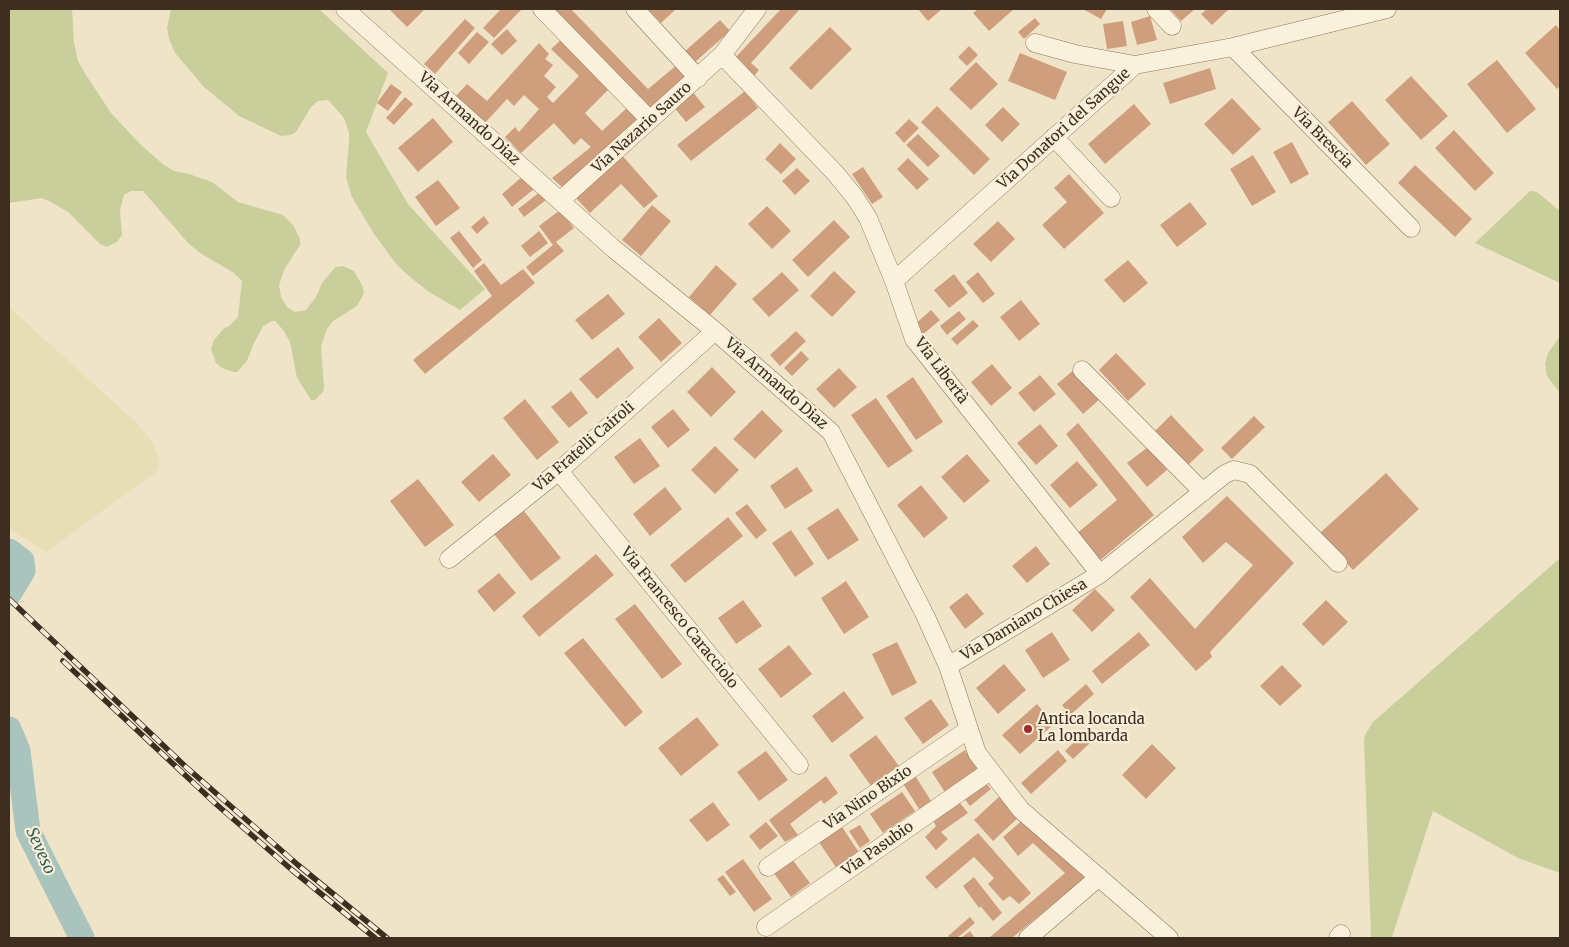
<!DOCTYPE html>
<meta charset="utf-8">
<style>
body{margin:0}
#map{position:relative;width:1569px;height:947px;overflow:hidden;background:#f0e4c8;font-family:Merriweather,serif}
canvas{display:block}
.frame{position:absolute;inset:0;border:10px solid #3d2e20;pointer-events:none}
</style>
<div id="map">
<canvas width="1569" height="947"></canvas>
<div class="frame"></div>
</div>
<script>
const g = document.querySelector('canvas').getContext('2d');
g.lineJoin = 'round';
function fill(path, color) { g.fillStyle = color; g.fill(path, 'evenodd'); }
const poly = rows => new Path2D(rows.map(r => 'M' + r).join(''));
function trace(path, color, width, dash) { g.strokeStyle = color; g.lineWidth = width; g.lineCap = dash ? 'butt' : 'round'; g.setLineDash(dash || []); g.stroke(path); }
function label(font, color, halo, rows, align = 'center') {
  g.font = font + ' Merriweather,serif'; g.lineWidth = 4.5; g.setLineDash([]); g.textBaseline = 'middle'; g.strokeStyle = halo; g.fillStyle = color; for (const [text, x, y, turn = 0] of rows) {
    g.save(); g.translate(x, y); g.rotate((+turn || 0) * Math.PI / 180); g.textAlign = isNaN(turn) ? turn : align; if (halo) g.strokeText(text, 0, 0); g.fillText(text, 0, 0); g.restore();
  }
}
fill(poly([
 [9,307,138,424,152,442,160,461,156,472,46,552,9,529]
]), '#e6deb5');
fill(poly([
 [9,9,72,9,74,42,78,61,86,75,111,113,140,144,164,165,174,171,189,174,212,182,238,202,283,215,293,225,300,239,300,245,285,268,279,285,281,297,287,307,295,312,306,310,316,297,322,283,335,267,343,266,354,271,362,285,364,292,362,297,357,306,333,321,327,329,321,346,324,388,323,392,315,400,311,400,297,378,290,342,284,331,275,321,272,321,263,326,253,345,247,361,237,372,233,372,222,368,216,363,211,349,214,340,224,328,229,326,238,317,242,281,234,273,200,253,188,243,143,191,131,191,124,195,120,210,122,235,117,242,107,247,100,244,68,212,51,202,41,198,36,199,9,203],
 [171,9,319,9,388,73,366,132,408,204,485,289,460,310,429,292,409,276,397,265,374,234,352,197,346,177,349,141,349,133,344,118,328,100,318,101,311,107,296,132,291,135,281,136,239,116,204,87,175,53,169,39,167,28],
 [1530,191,1537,192,1560,211,1560,283,1475,243],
 [1560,336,1560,393,1547,376,1545,364,1548,353],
 [1560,558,1560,873,1518,858,1433,811,1392,937,1371,938,1364,740,1365,735,1373,722]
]), '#c9cf9b');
trace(poly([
 [9,551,22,561,23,571,9,594],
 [9,729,18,751,28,831,82,938]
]), '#a9c4bc', 25);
fill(poly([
 [389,9,425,9,407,27],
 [501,9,522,9,494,38,483,28],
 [548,9,571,9,648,89,678,64,689,76,648,112],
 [648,9,676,9,661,23],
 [781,9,800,9,751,63,759,70,751,80,733,60],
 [918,9,942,9,928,21],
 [978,9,1014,9,989,31,973,13],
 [1083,9,1107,9,1101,19],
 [1170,9,1195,9,1181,21],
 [1207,9,1229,9,1212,25,1201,14],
 [1150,16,1157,40,1137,45,1131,22],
 [1035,18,1040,24,1024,39,1018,32],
 [465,19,475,28,435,74,424,64],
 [720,20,730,31,694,63,684,52],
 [1123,21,1127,46,1107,49,1103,24],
 [1556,25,1560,30,1560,86,1557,89,1525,53],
 [830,27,852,49,811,90,789,68],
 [507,29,517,41,502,55,491,44],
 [477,32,489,42,469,64,458,53],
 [563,38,611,87,585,113,602,131,629,106,643,118,564,189,552,178,591,147,581,138,574,145,554,123,521,153,505,137,515,127,519,132,539,109,524,95,514,106,507,99,485,123,455,97,467,84,487,101,539,43,549,54,545,59,553,65,544,76,556,87,547,97,553,103,579,76,551,49],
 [969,46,978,55,967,66,958,57],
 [1020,53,1067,72,1055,100,1008,81],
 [1497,60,1536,109,1507,133,1467,84],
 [976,62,998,84,971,110,949,89],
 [1210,68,1216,89,1170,104,1163,83],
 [1411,76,1448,116,1421,140,1385,100],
 [391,84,402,92,388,111,377,103],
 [692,91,705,107,686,122,673,106],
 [745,91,758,108,691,161,677,145],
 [405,97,413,104,394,125,386,118],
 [1232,98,1261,129,1233,155,1204,124],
 [1352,101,1390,144,1366,165,1328,122],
 [1134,104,1151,124,1105,164,1088,144],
 [937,106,990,159,974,175,921,122],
 [1003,107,1020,124,1002,142,985,125],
 [433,118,453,142,418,172,398,148],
 [909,119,919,128,904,143,895,133],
 [1454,130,1494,173,1475,191,1435,148],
 [918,134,940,156,928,167,906,145],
 [1292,142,1309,174,1291,184,1273,152],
 [780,143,796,159,781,174,765,159],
 [620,153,658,196,644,208,621,184,590,213,573,195],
 [1253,155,1276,192,1252,206,1230,169],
 [908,158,929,179,917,190,897,169],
 [1415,165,1472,219,1455,237,1398,183],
 [863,167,883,197,872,204,852,174],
 [797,168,810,181,795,195,782,181],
 [1069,174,1104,213,1064,249,1042,225,1067,202,1054,188],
 [523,176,534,189,512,207,502,194],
 [438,180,460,208,436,226,415,197],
 [544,189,550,197,524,217,518,209],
 [1190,202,1207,224,1177,247,1160,225],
 [652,205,671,221,641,256,622,240],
 [767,206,791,231,772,249,748,224],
 [560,210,574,228,556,242,564,251,533,276,526,267,553,245,539,226],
 [484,216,489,223,477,234,471,227],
 [834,220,850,237,808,277,792,260],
 [998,221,1015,239,991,262,973,244],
 [459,231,482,260,473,268,450,238],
 [539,231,548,243,530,257,521,246],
 [1128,260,1148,283,1124,303,1104,280],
 [484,263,501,285,523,269,535,283,425,374,413,360,492,296,474,271],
 [716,265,737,284,710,315,689,297],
 [834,271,856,292,832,317,810,296],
 [782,272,799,290,769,317,752,299],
 [978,272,995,294,983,303,966,282],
 [954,274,968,293,949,308,934,290],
 [608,294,625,314,592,340,575,320],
 [1021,300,1040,324,1019,341,1000,317],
 [931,310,940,320,921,336,913,326],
 [959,311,966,319,947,335,940,326],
 [659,318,682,343,661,362,638,337],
 [973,320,979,326,957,345,951,339],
 [796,331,806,341,780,366,770,355],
 [618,347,634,368,597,399,579,379],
 [801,351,809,359,792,376,784,368],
 [1116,353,1146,384,1128,401,1099,370],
 [992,364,1012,388,991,406,971,382],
 [712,367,736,392,711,417,687,392],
 [839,368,857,387,834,408,816,389],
 [1075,369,1100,399,1083,414,1057,384],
 [1040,375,1056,394,1034,412,1018,393],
 [913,377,943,422,916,440,886,396],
 [571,391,588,413,569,428,551,407],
 [876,398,913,451,888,468,851,415],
 [525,399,559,442,537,460,503,418],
 [673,409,690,430,668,448,651,427],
 [762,410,783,431,755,459,733,439],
 [1171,415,1204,450,1187,466,1154,432],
 [1254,416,1265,427,1232,459,1221,448],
 [1078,423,1154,515,1098,562,1075,535,1117,500,1066,434],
 [1040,424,1058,446,1036,465,1017,443],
 [640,438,660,466,634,484,614,457],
 [715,446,739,470,715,494,691,470],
 [1148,447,1167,470,1147,487,1127,463],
 [493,454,511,475,479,502,461,482],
 [967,454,990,481,964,503,941,477],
 [1077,461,1098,485,1070,508,1050,485],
 [797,467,813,491,785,509,770,486],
 [1386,473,1419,509,1353,570,1319,534],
 [418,479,454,525,425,547,390,501],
 [921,485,948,518,924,538,897,505],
 [665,487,682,509,650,536,633,514],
 [1227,496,1294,563,1210,652,1212,657,1196,671,1130,597,1150,578,1195,629,1253,565,1226,542,1203,563,1182,537],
 [747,504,767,530,756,539,735,513],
 [838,508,859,540,828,560,807,528],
 [524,511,561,558,531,581,494,534],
 [728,517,743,536,685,583,670,565],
 [791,530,814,564,795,577,772,543],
 [1036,546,1050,564,1027,583,1012,566],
 [596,554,614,575,539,637,522,616],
 [499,573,516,593,494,612,477,591],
 [846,581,869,617,844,634,821,598],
 [1095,589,1115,610,1092,632,1072,610],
 [967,593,984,614,965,629,949,607],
 [743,600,762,626,736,644,718,618],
 [1326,600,1348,622,1323,646,1302,624],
 [635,604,682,664,662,679,615,619],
 [1052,632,1070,660,1043,678,1025,650],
 [1139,632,1150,645,1102,684,1092,671],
 [583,638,643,712,625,727,564,653],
 [897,642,917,683,892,696,872,654],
 [789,645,812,674,781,698,758,669],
 [1004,664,1026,690,998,714,976,688],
 [1282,665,1302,686,1280,706,1260,686],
 [1086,684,1094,694,1070,715,1062,705],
 [844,691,864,718,832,743,812,716],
 [931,699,949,725,923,744,904,718],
 [1037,704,1054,724,1020,754,1002,735],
 [697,717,719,745,681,776,658,748],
 [876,735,899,766,871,786,849,755],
 [1081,735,1089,744,1073,759,1065,751],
 [1152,744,1176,768,1146,799,1122,775],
 [965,750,979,772,946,794,932,772],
 [1058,750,1067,761,1031,794,1021,783],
 [766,751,788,780,759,801,737,772],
 [914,774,933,804,921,812,902,782],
 [826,776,838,793,824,804,821,800,790,824,798,835,785,842,769,820],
 [983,780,991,789,970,806,963,797],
 [902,792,915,811,883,833,870,814],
 [1001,795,1021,815,993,841,974,820],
 [957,799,968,813,941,832,948,839,936,850,925,837,936,826,931,817],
 [713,802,730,825,707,842,689,820],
 [1025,818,1087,876,1012,938,989,938,1065,873,1033,843,1018,856,1003,837],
 [766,822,778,836,760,850,749,836],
 [860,825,870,841,860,848,849,831],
 [842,827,860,854,837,869,819,842],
 [978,833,1031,893,1019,904,1010,896,1003,901,988,884,994,878,974,857,936,889,925,877],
 [743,859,772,899,754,912,725,872],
 [792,859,810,883,791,897,773,872],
 [723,875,736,892,730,896,717,879],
 [974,877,1002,913,993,921,981,907,985,903,979,908,963,886],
 [970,917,975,923,957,938,950,938,948,936],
 [970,931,975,938,961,938]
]), '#cf9f7d');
const minor = poly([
 [345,9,614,249,715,331,831,432,925,615,948,666,977,753,1021,810,1169,938],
 [542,9,650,120],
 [635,9,698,78],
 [1156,9,1172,26],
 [1035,43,1075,54,1135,65],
 [1233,47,1411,228],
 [722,55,836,174,854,196,868,218,894,281,914,339,1100,574],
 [1054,137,1111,198],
 [561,200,722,55,757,9],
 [894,281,1135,65,1233,47,1387,9],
 [1082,370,1203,492],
 [559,471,799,765],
 [449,559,559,471,715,331],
 [948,666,1100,574,1225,474,1234,470,1250,474,1338,563],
 [768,867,969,729],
 [766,927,990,771],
 [1028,938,1099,877],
 [1338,938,1341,934]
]);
trace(minor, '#8d765c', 19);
trace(minor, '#faf1dc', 18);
const rail = poly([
 [9,599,186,767,298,865,387,938],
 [63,661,216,804,292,870,375,938]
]);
trace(rail, '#3d2e20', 5.5);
trace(rail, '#f7eed8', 4, [11]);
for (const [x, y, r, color] of [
 [1028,729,5,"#9e2a2b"]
]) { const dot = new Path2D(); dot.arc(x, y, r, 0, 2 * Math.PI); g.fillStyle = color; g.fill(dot); trace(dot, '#f7eed8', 2); }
label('15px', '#3d2e20', '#f7eed8', [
 ["Via Armando Diaz",469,119,42],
 ["Via Nazario Sauro",642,128,-42],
 ["Via Donatori del Sangue",1064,129,-42],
 ["Via Brescia",1322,138,45],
 ["Via Libertà",941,371,53],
 ["Via Armando Diaz",776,384,41],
 ["Via Fratelli Cairoli",584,447,-41],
 ["Via Francesco Caracciolo",679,618,51],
 ["Via Damiano Chiesa",1024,620,-31],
 ["Via Nino Bixio",868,798,-34],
 ["Via Pasubio",878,849,-35]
]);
label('15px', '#3d2e20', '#f7eed8', [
 ["Antica locanda",1038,720],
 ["La lombarda",1038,737]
], 'left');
label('italic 16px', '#2f5d5a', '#f7eed8', [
 ["Seveso",40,851,66]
]);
</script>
